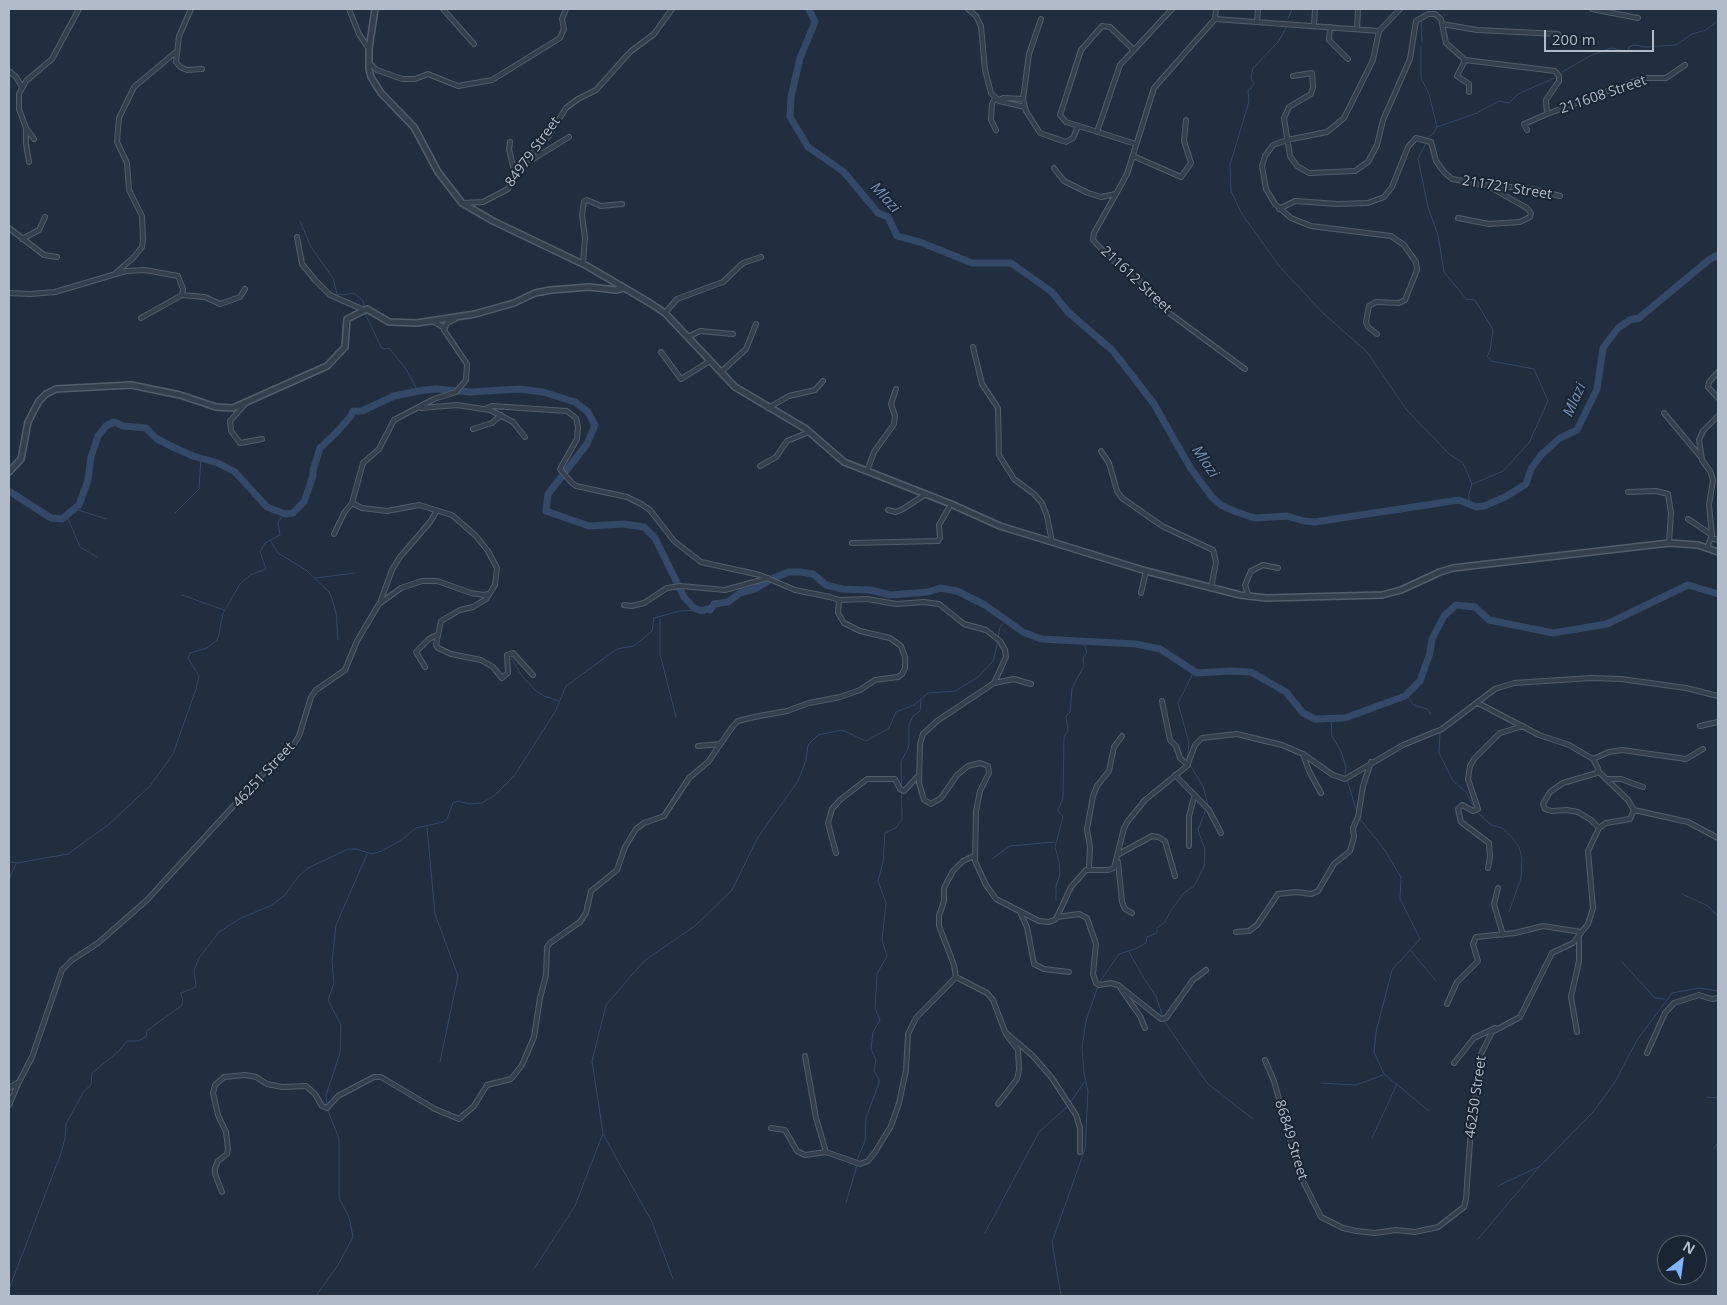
<!DOCTYPE html>
<style>
body{margin:0}
#map{position:relative;width:1727px;height:1305px;overflow:hidden;background:#212e3f;font-family:"Open Sans",sans-serif}
canvas{display:block}
.frame{position:absolute;inset:0;border:10px solid #b1bbca;pointer-events:none}
.north{position:absolute;left:1657px;top:1235px;width:50px;height:50px;box-sizing:border-box;background:#1a2533;border:1px solid #56616f;border-radius:50%;rotate:30deg;font-size:14px;font-weight:700;line-height:20px;text-align:center;color:#b1bbca}
.north::after{content:'';display:block;margin:auto;width:18px;height:22px;background:#81b3ff;clip-path:polygon(50% 0,100% 100%,50% 72%,0 100%)}
.scale{position:absolute;left:1544px;top:30px;width:110px;height:22px;box-sizing:border-box;border:2px solid #b1bbca;border-top:0;padding-left:6px;font-size:15px;line-height:18px;white-space:nowrap;color:#b1bbca;-webkit-text-stroke:4px #1a2533;paint-order:stroke}
</style>
<div id="map">
<canvas width="1727" height="1305"></canvas>
<div class="frame"></div>
<div class="north">N</div>
<div class="scale">200 m</div>
</div>
<script>
const g = document.querySelector('canvas').getContext('2d');
g.lineJoin = 'round';
const poly = rows => new Path2D(rows.map(r => 'M' + r).join(''));
function trace(path, color, width, dash) { g.strokeStyle = color; g.lineWidth = width; g.lineCap = dash ? 'butt' : 'round'; g.setLineDash(dash || []); g.stroke(path); }
function label(font, color, halo, rows, align = 'center') {
  g.font = font + ' "Open Sans",sans-serif'; g.lineWidth = 4; g.setLineDash([]); g.textBaseline = 'middle'; g.strokeStyle = halo; g.fillStyle = color; for (const [text, x, y, turn = 0] of rows) {
    g.save(); g.translate(x, y); g.rotate((+turn || 0) * Math.PI / 180); g.textAlign = isNaN(turn) ? turn : align; if (halo) g.strokeText(text, 0, 0); g.fillText(text, 0, 0); g.restore();
  }
}
trace(poly([
 [1424,9,1424,10],
 [1288,19,1292,9],
 [1421,20,1422,42],
 [1286,28,1278,42,1253,68,1251,78,1254,84,1248,91,1249,101,1230,165,1231,191,1242,214,1280,267,1323,313,1367,352,1406,409,1449,454,1463,463,1472,484,1469,493,1469,503],
 [1421,46,1421,78,1429,94,1437,127],
 [1562,72,1590,56,1611,48,1628,52,1629,47,1634,45,1646,47,1676,45,1692,34,1706,30,1716,22],
 [1428,137,1433,134,1437,127,1477,113,1499,101,1509,103,1518,94,1554,78],
 [1426,143,1418,159,1428,207,1438,235,1444,272,1466,299,1475,300,1493,330,1490,351,1487,356,1491,361,1534,369,1548,401,1529,443,1503,471,1473,484],
 [300,221,311,247,333,278,337,294,342,295,354,293,363,301,364,307],
 [365,313,381,347,384,349,389,348,406,369,418,391],
 [75,509,106,519],
 [175,513,199,489,201,458],
 [67,516,80,547,97,557],
 [270,540,278,553,306,570,330,593,336,613,338,640],
 [316,578,355,573],
 [182,595,224,610],
 [660,618,660,654,676,717],
 [998,637,1000,627,1006,620],
 [511,658,522,676,535,690,544,696,559,701],
 [1406,694,1414,705,1427,709,1431,714],
 [1331,718,1332,736,1341,751,1346,767,1345,774],
 [1440,732,1439,753,1453,781,1466,792,1475,809],
 [1187,761,1189,743,1178,703,1194,672],
 [1190,765,1203,786,1208,806],
 [1347,780,1357,812],
 [1477,812,1491,825,1502,828,1511,836,1519,847,1522,859,1521,878,1509,912],
 [1359,818,1384,849,1401,877,1400,899,1420,939,1392,970,1376,1032,1374,1052,1384,1074,1429,1111],
 [427,827,435,914,458,976,440,1062],
 [992,859,1010,846,1054,842],
 [9,862,17,863,68,854,108,825,150,786,173,754,196,689,199,676,188,658,190,653,207,648,218,639,223,613,240,584,250,575,266,569,260,552,265,543,280,535,278,522,284,514],
 [9,879,16,864],
 [1682,894,1708,906,1718,916],
 [1056,900,1056,886,1060,874,1059,861,1055,847,1063,817,1058,810,1063,798,1064,737,1068,731,1066,716,1070,712,1072,688,1084,666,1083,658,1087,652,1083,642],
 [1411,951,1436,981],
 [1129,952,1143,977,1156,996,1163,1017],
 [1622,962,1655,998,1665,999],
 [1099,983,1119,954,1135,949,1146,943,1147,937,1157,933,1157,928,1165,922,1170,912,1183,894,1194,886,1204,867,1205,850,1198,830,1206,809],
 [1164,1021,1208,1084,1253,1119],
 [1321,1083,1356,1085,1383,1075],
 [1707,1097,1718,1098],
 [1070,1103,1085,1081],
 [603,1134,652,1222,673,1279],
 [1372,1138,1397,1084],
 [1714,1149,1718,1142],
 [857,1160,865,1141,866,1118,879,1083,879,1079,874,1071,876,1060,871,1049,873,1032,880,1020,875,1008,877,974,887,956,882,940,886,903,878,881,883,862,885,833,896,828,902,819,901,762,909,746,909,725,913,716,920,711,921,700],
 [1498,1186,1540,1166,1593,1112,1615,1082,1637,1040,1672,993,1699,988,1718,991],
 [846,1203,857,1165],
 [985,1233,1039,1132,1068,1106],
 [1478,1239,1539,1167],
 [534,1269,575,1206,603,1133,592,1061,606,1005,644,961,696,925,732,890,758,837,798,781,806,760,808,745,818,735,842,730,866,741,889,728,896,712,914,705,928,693,955,691,978,677,993,661,998,642],
 [9,1289,60,1156,65,1139,66,1124,84,1091,91,1085,92,1073,119,1051,127,1041,138,1041,146,1037,147,1031,156,1024,181,1006,183,1002,181,993,196,987,194,970,199,958,219,932,241,918,270,906,285,895,298,877,308,868,348,849,356,849,372,854,382,851,401,840,416,828,443,822,447,819,453,803,458,801,469,804,482,803,494,796,514,776,555,712,566,686,617,649,634,646,652,631,654,618,680,611,699,610],
 [316,1296,338,1265,353,1237,349,1217,339,1198,339,1139,327,1108,326,1095,340,1053,341,1025,328,1000,334,983,332,961,336,925,367,854],
 [1061,1296,1052,1242,1085,1149,1088,1091,1084,1073,1082,1048,1086,1021,1098,986]
]), '#334967', 1);
trace(poly([
 [809,9,815,22,800,58,791,97,790,117,808,147,844,172,878,213,888,217,897,236,920,242,972,263,1011,263,1052,292,1068,312,1112,350,1128,370,1154,404,1191,469,1212,497,1221,505,1236,512,1255,518,1287,516,1304,521,1315,522,1459,500,1476,507,1484,506,1505,497,1526,484,1531,469,1541,455,1560,438,1577,430,1597,389,1603,348,1618,328,1630,320,1639,318,1710,259,1718,255],
 [9,491,51,518,62,519,79,505,88,480,91,457,98,436,106,426,114,422,123,426,146,428,157,439,175,448,193,456,218,463,235,472,267,507,285,514,293,513,304,502,313,476,313,470,320,448,335,434,351,416,353,411,362,411,394,396,424,390,437,389,471,392,519,389,543,392,575,402,588,412,595,425,587,444,548,494,546,511,589,526,624,524,644,527,655,538,684,597,694,608,702,611,707,609,710,610,714,604,728,602,740,593,755,589,770,580],
 [771,579,789,572,801,572,813,574,826,585,842,589,870,590,890,595,928,592,940,588,957,591,985,605,1023,632,1041,639,1136,644,1160,649,1197,673,1230,671,1251,672,1286,692,1303,713,1315,719,1345,718,1405,696,1420,681,1430,653,1432,639,1444,616,1456,605,1475,607,1489,620,1553,633,1607,624,1688,585,1718,594]
]), '#334967', 7);
const minor = poly([
 [191,9,179,36,176,62,180,67,187,70,202,69],
 [349,9,359,34,369,49],
 [443,9,474,44],
 [968,9,976,16,981,26,985,70,991,93,999,101,1025,107],
 [1216,9,1215,19,1379,31,1400,9],
 [1592,9,1638,18],
 [1041,19,1029,54,1023,99,1026,111,1040,133,1066,142,1073,138,1078,126],
 [1257,22,1258,9],
 [1442,24,1477,30,1558,34],
 [1314,25,1315,9],
 [1330,27,1329,40,1348,59],
 [1357,29,1358,9],
 [1134,50,1110,27,1102,26,1081,50,1060,115,1066,122,1136,144],
 [1465,60,1457,76,1469,84,1469,92],
 [369,63,377,70,402,79,415,79,428,74,458,86,492,80,560,38,564,29,562,19,566,9],
 [9,71,16,77,22,87],
 [1293,76,1312,73,1313,87,1311,94,1289,107,1284,118,1290,156,1297,166,1309,173,1355,171,1368,162,1377,145,1383,120,1410,59,1416,21,1428,14,1435,14,1441,19,1446,43,1465,60,1555,71,1559,76,1559,81,1546,100,1547,114],
 [995,98,992,104,991,120,996,130],
 [999,100,1003,98,1023,99],
 [26,128,26,144,29,162],
 [1527,130,1524,124,1547,114,1643,78,1666,78,1685,65],
 [1097,132,1120,65,1172,9],
 [34,139,26,128,19,109,19,94,26,81,52,59,79,9],
 [510,142,509,149,515,175],
 [1133,156,1181,177,1191,163,1184,141,1186,120],
 [524,162,533,159,569,137],
 [1054,168,1064,181,1088,193,1101,197,1116,194,1127,174,1154,88,1215,19],
 [1116,194,1094,233,1093,240,1110,258,1136,276,1157,304,1245,369],
 [462,203,483,202,508,189,520,165,548,137,566,108,578,99,596,90,630,52,654,34,672,9],
 [1279,209,1295,201,1338,204,1368,203,1384,197,1392,187,1408,147,1416,138,1431,142,1436,161,1444,172,1452,179,1486,185,1532,189,1560,196],
 [1458,218,1489,224,1520,222,1530,217,1531,213,1527,208,1488,186],
 [9,228,44,255,57,257],
 [297,237,302,264,315,280,330,295,364,310],
 [22,239,39,230,45,217],
 [583,264,585,238,582,215,584,201,587,200,601,206,622,204],
 [116,273,134,257,142,247,143,239,142,216,129,190,127,163,117,142,119,118,134,87,176,52],
 [9,293,30,294,55,292,126,271,145,270,178,276,183,289,182,295,141,318],
 [182,295,205,297,220,304,240,297,245,289],
 [665,313,677,299,723,282,743,263,761,257],
 [432,321,445,328],
 [1377,334,1368,327,1366,322,1369,306,1376,302,1399,303,1405,300,1417,270,1416,262,1404,245,1391,236,1311,226,1291,218,1275,204,1266,189,1262,166,1265,156,1273,145,1287,140,1327,132,1344,118,1373,60,1379,31],
 [688,337,700,331,733,334],
 [973,347,982,384,998,408,999,455,1014,479,1034,494,1042,503,1047,516,1052,542],
 [661,352,681,379,710,361],
 [721,372,746,349,756,324],
 [1718,372,1709,382,1708,387,1718,398],
 [246,403,230,421,231,431,240,443,262,439],
 [421,408,457,405,490,410,513,422,525,437],
 [768,408,789,396,815,390,823,381],
 [485,409,492,406,567,411,576,418,578,427,577,439,560,469,571,482,576,486,627,497,641,504,650,510,674,541,701,562,760,575,795,590,830,597,839,600,867,599,896,604,924,602,939,604,964,624,986,630,1000,641,1005,650,1006,657,994,683,937,721,923,734,920,744,919,783,924,800,931,804,941,798,957,775,968,766,980,763,988,766,989,773,980,791,976,811,975,861,986,885,996,899,1039,921,1049,922,1056,919,1071,887,1086,870,1108,870,1114,868,1124,828,1128,821,1145,800,1187,766,1195,745,1202,738,1237,734,1282,745,1303,754,1333,775,1345,779,1403,745,1442,729,1495,689,1514,683,1591,678,1621,679,1686,688,1718,696],
 [1664,413,1700,456],
 [473,429,492,423,501,415],
 [1101,451,1109,463,1117,491,1122,498,1162,526,1213,550,1216,562,1211,588],
 [760,466,776,457,787,441,809,432],
 [867,471,874,452,894,424,895,416,891,404,896,389],
 [1628,492,1656,491,1668,494,1671,513,1669,543],
 [888,510,896,512,903,509,926,494],
 [1688,519,1712,535],
 [334,534,344,513,352,503],
 [1711,538,1718,540],
 [852,543,938,541,940,538,939,525,951,504],
 [1707,548,1712,535,1709,505,1713,480,1710,471,1702,460,1699,440,1703,431,1718,416],
 [490,593,486,599,473,607,460,610,441,621,436,645,438,648,451,654,481,660,493,667,502,678,508,673,507,655,513,653,533,675],
 [1141,593,1146,571],
 [1249,597,1245,585,1251,571,1263,565,1278,568],
 [381,600,392,570,400,557,430,522,436,512],
 [624,605,632,606,644,603,667,588,681,586,725,590,768,578],
 [425,667,416,652,429,639,437,635],
 [994,683,1014,679,1031,684],
 [1162,701,1170,740,1176,746,1180,758,1188,765],
 [1700,726,1718,722],
 [698,746,720,744],
 [1303,754,1309,771,1321,793],
 [1593,759,1609,752,1622,750,1686,759,1703,749],
 [1598,771,1628,800,1634,810,1630,819,1606,823,1599,828],
 [1175,775,1209,810,1221,833],
 [1606,779,1621,779,1643,787],
 [1634,810,1688,822,1718,838],
 [1189,846,1189,817,1194,797],
 [836,853,828,823,832,809,840,800,867,779,895,779,900,789,904,791,919,775],
 [1119,854,1152,836,1158,837,1165,841,1175,876],
 [1118,862,1122,902,1125,909,1132,913],
 [1488,868,1490,857,1489,843,1461,822,1458,809,1462,805,1473,811,1478,809,1468,779,1470,766,1474,759,1500,733,1523,726],
 [1089,869,1090,847,1087,829,1093,796,1097,786,1109,771,1114,747,1122,736],
 [1498,888,1494,904,1503,935],
 [1020,912,1027,927,1034,964,1044,969,1069,972],
 [1057,917,1079,914,1087,918,1096,944,1093,974,1096,983,1099,985,1111,983,1118,985,1161,1019,1166,1018,1193,980,1206,970],
 [1236,932,1249,931,1257,925,1278,894,1296,892,1311,894,1318,891,1334,864,1350,851,1354,837,1353,828,1358,817,1363,786,1371,762],
 [956,977,987,993,993,1000,1005,1032,1033,1056,1052,1078,1076,1115,1080,1128,1080,1152],
 [1121,989,1140,1016,1145,1028],
 [1447,1004,1457,982,1478,961,1473,944,1476,937,1515,933,1543,926,1581,932],
 [1577,1032,1571,997,1579,961,1579,936],
 [1647,1053,1665,1013,1674,1003,1699,995,1712,999,1718,998],
 [805,1056,816,1118,826,1152],
 [1265,1060,1274,1081,1300,1175,1321,1217,1343,1228,1356,1231,1375,1233,1396,1230,1415,1232,1438,1227,1464,1207,1466,1199,1472,1113,1480,1079,1479,1058,1492,1032,1520,1017,1552,953,1573,943,1588,924,1593,908,1588,851,1599,828,1591,820,1578,812,1567,810,1551,811,1545,809,1543,804,1550,792,1563,783,1597,773,1598,768,1593,759,1569,745,1539,735,1478,703],
 [1454,1063,1474,1038,1495,1028],
 [9,1088,19,1082,32,1057,62,970,72,960,98,943,147,900,272,764,294,744,299,736,311,697,316,690,345,670,357,641,379,604,401,588,422,581,437,581,471,593,484,595,490,593,495,585,497,568,488,551,476,536,452,515,419,505,387,511,362,508,352,503,363,463,379,449,394,420,434,399,456,392,466,380,467,364,444,330,447,323,455,319],
 [998,1104,1017,1079,1019,1070,1018,1050,1006,1034],
 [9,1105,18,1084],
 [771,1128,785,1130,797,1151,805,1155,826,1152,860,1164,868,1161,875,1152,891,1126,899,1103,906,1070,908,1034,916,1018,956,977,954,965,939,926,939,916,944,901,944,888,953,871,963,861,974,856],
 [222,1192,215,1174,215,1168,218,1161,227,1154,228,1149,226,1132,218,1115,213,1093,215,1085,224,1077,245,1075,256,1077,267,1084,282,1087,306,1086,315,1094,322,1106,327,1108,338,1096,374,1077,381,1077,435,1109,459,1119,474,1106,487,1085,511,1079,522,1065,534,1037,540,998,546,975,547,947,550,943,580,922,586,913,591,891,617,870,625,847,636,829,644,823,664,816,689,778,708,762,733,726,738,721,754,717,787,711,809,703,840,697,860,690,875,680,898,677,902,674,905,668,905,657,901,646,890,638,860,631,844,623,838,613,839,600]
]);
const tertiary = poly([
 [375,9,369,49,369,69,371,77,381,93,414,127,438,172,462,203,493,221,587,266,650,303,665,313,735,387,806,429,844,462,951,504,1000,526,1146,571,1240,595,1266,598,1382,595,1401,590,1440,572,1453,568,1669,543,1698,545,1718,552],
 [9,472,21,459,28,422,39,401,46,394,56,389,131,385,180,395,216,407,233,408,327,366,345,347,347,319,367,309,389,322,417,323,475,314,514,303,535,293,551,290,589,287,616,290,624,288]
]);
trace(minor, '#535e6c', 6);
trace(tertiary, '#535e6c', 8);
trace(minor, '#35404e', 4);
trace(tertiary, '#35404e', 5);
label('14px', '#b1bbca', '#1a2533', [
 ["211608 Street",1603,95,-19],
 ["84979 Street",533,152,-54],
 ["211721 Street",1507,188,9],
 ["211612 Street",1136,280,43],
 ["46251 Street",264,775,-47],
 ["46250 Street",1476,1097,-82],
 ["86849 Street",1291,1140,73]
]);
label('italic 15px', '#7691b4', '#1a2533', [
 ["Mlazi",885,198,47],
 ["Mlazi",1575,400,-66],
 ["Mlazi",1205,462,56]
]);
</script>
